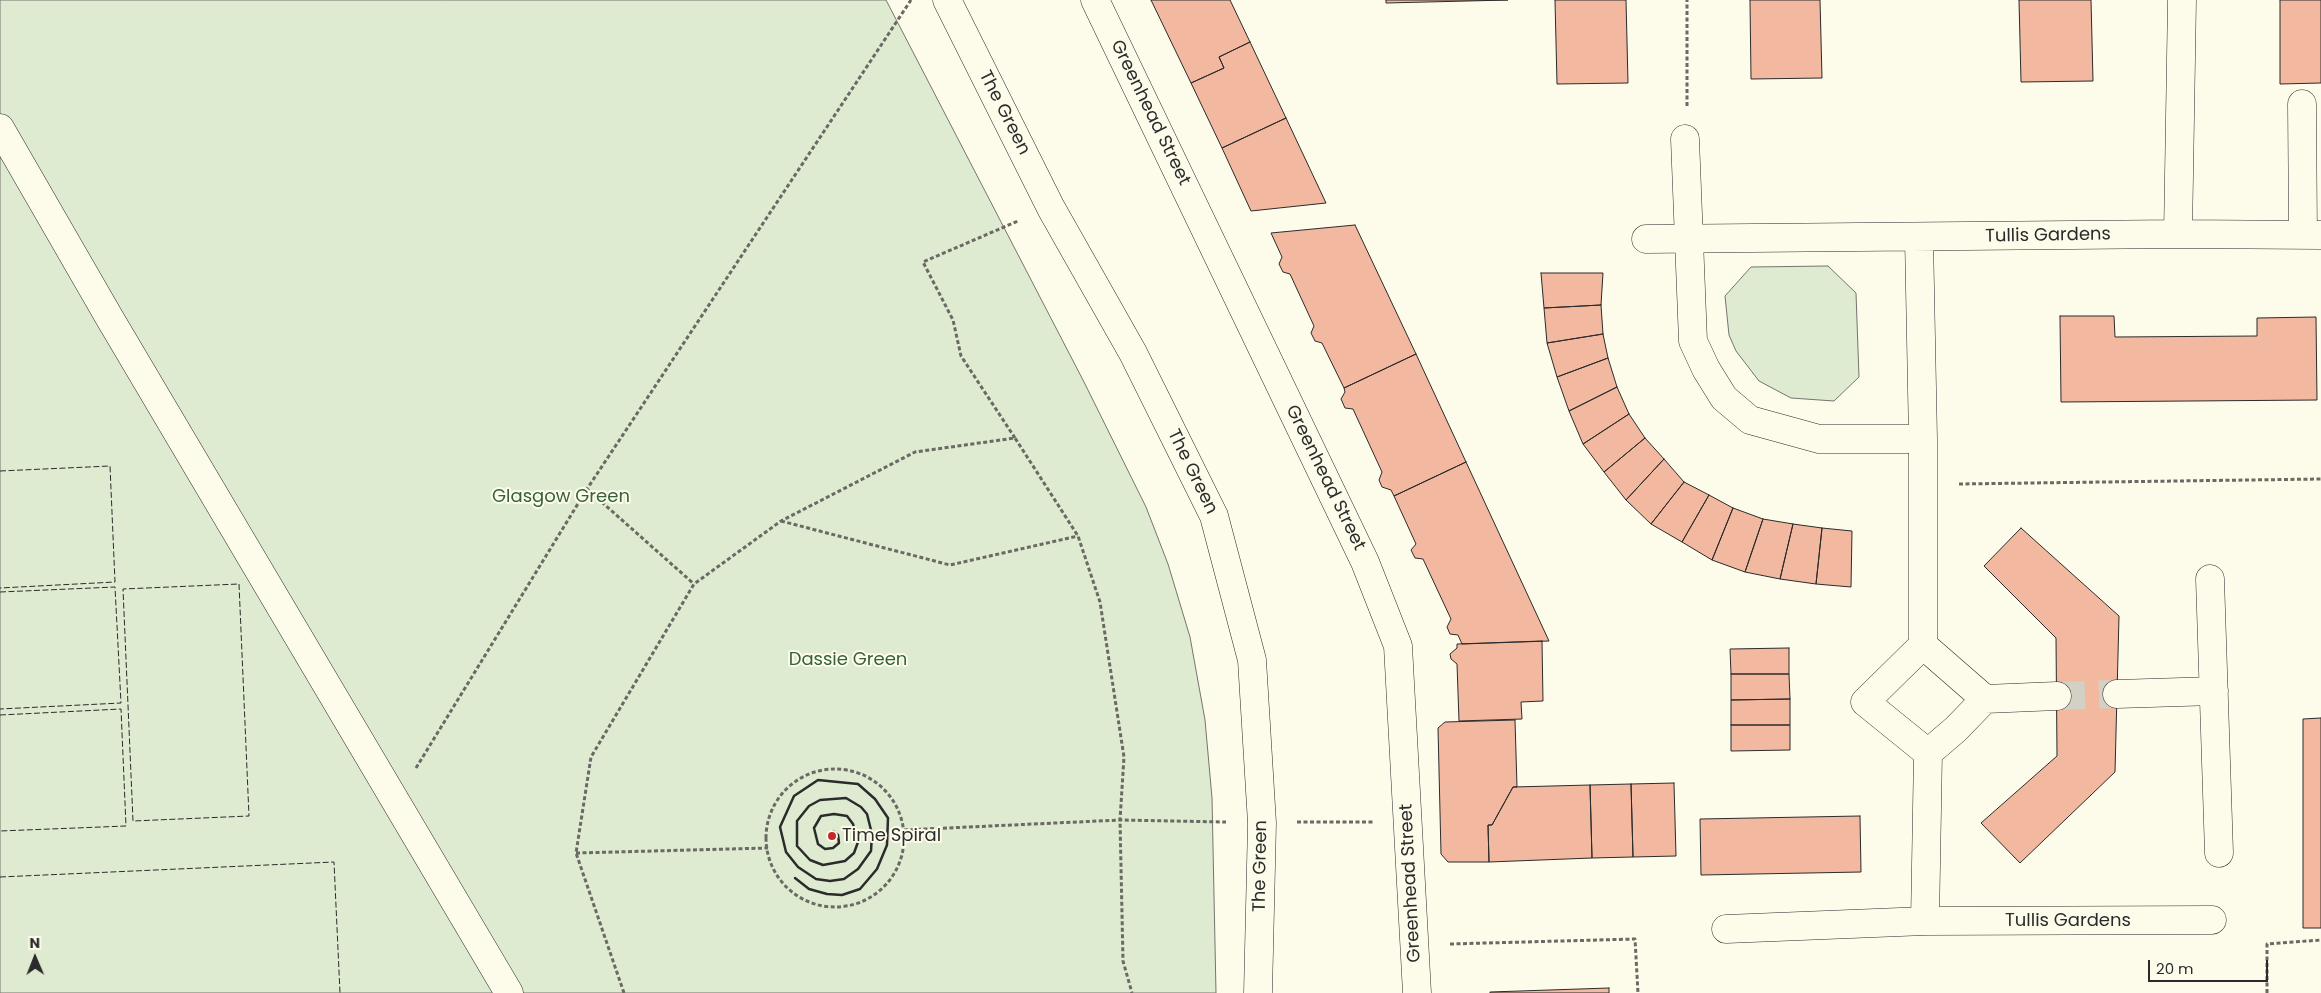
<!DOCTYPE html>
<style>
body{margin:0}
#map{position:relative;width:2321px;height:993px;overflow:hidden;background:#fdfbea;font-family:Poppins,sans-serif}
canvas{display:block}
.north{position:absolute;left:10px;top:933px;width:50px;height:50px;-webkit-text-stroke:4px #fdfbea;paint-order:stroke;rotate:359deg;font-size:14px;font-weight:700;line-height:20px;text-align:center;color:#2b2b2b}
.north::after{content:'';display:block;margin:auto;width:18px;height:22px;background:#2b2b2b;clip-path:polygon(50% 0,100% 100%,50% 72%,0 100%)}
.scale{position:absolute;left:2148px;top:960px;width:120px;height:22px;box-sizing:border-box;border:2px solid #2b2b2b;border-top:0;padding-left:6px;font-size:15px;line-height:18px;white-space:nowrap;color:#2b2b2b;-webkit-text-stroke:4px #fdfbea;paint-order:stroke}
</style>
<div id="map">
<canvas width="2321" height="993"></canvas>
<div class="north">N</div>
<div class="scale">20 m</div>
</div>
<script>
const g = document.querySelector('canvas').getContext('2d');
g.lineJoin = 'round';
function fill(path, color) { g.fillStyle = color; g.fill(path, 'evenodd'); }
const poly = rows => new Path2D(rows.map(r => 'M' + r).join(''));
function trace(path, color, width, dash) { g.strokeStyle = color; g.lineWidth = width; g.lineCap = dash ? 'butt' : 'round'; g.setLineDash(dash || []); g.stroke(path); }
function label(font, color, halo, rows, align = 'center') {
  g.font = font + ' Poppins,sans-serif'; g.lineWidth = 4; g.setLineDash([]); g.textBaseline = 'middle'; g.strokeStyle = halo; g.fillStyle = color; for (const [text, x, y, turn = 0] of rows) {
    g.save(); g.translate(x, y); g.rotate((+turn || 0) * Math.PI / 180); g.textAlign = isNaN(turn) ? turn : align; if (halo) g.strokeText(text, 0, 0); g.fillText(text, 0, 0); g.restore();
  }
}
const green = poly([
 [0,0,886,0,1084,382,1146,507,1168,564,1190,637,1205,720,1212,798,1216,993,0,993,0,0],
 [1828,266,1856,293,1859,377,1834,401,1791,398,1759,381,1736,351,1729,335,1725,296,1751,267,1828,266]
]);
fill(green, '#deebd1');
trace(green, '#74746e', 1);
const building = poly([
 [1151,0,1230,0,1250,42,1219,57,1224,68,1191,83,1151,0],
 [1386,0,1508,0,1386,3,1386,0],
 [1555,0,1626,0,1628,83,1557,84,1555,0],
 [1750,0,1820,0,1822,78,1751,79,1750,0],
 [2019,0,2091,0,2093,81,2021,82,2019,0],
 [2280,0,2321,0,2321,83,2280,84,2280,0],
 [1250,42,1286,118,1222,148,1191,83,1224,68,1219,57,1250,42],
 [1286,118,1326,203,1251,211,1222,148,1286,118],
 [1355,225,1416,354,1344,388,1322,343,1315,341,1311,333,1314,326,1290,274,1283,272,1279,264,1282,257,1271,233,1355,225],
 [1541,273,1603,273,1601,305,1544,308,1541,273],
 [1601,305,1603,334,1547,343,1544,308,1601,305],
 [2060,316,2114,316,2115,337,2257,336,2257,318,2316,317,2317,400,2061,402,2060,316],
 [1603,334,1608,358,1557,377,1547,343,1603,334],
 [1416,354,1466,462,1394,496,1391,490,1382,487,1379,480,1382,472,1353,409,1345,408,1341,399,1345,392,1344,388,1416,354],
 [1608,358,1617,387,1569,411,1557,377,1608,358],
 [1617,387,1629,414,1583,444,1569,411,1617,387],
 [1629,414,1645,438,1604,472,1583,444,1629,414],
 [1645,438,1664,459,1626,500,1604,472,1645,438],
 [1664,459,1684,482,1651,524,1626,500,1664,459],
 [1466,462,1549,641,1462,644,1458,635,1450,634,1447,627,1451,619,1423,559,1415,558,1411,550,1416,544,1394,496,1466,462],
 [1684,482,1709,495,1682,542,1651,524,1684,482],
 [1709,495,1733,508,1712,560,1682,542,1709,495],
 [1733,508,1763,519,1745,572,1712,560,1733,508],
 [1763,519,1793,524,1780,579,1745,572,1763,519],
 [1793,524,1822,528,1816,584,1780,579,1793,524],
 [1822,528,1852,531,1851,587,1816,584,1822,528],
 [2021,528,2119,616,2115,772,2020,863,1981,823,2057,756,2056,638,1984,566,2021,528],
 [1542,641,1543,701,1521,702,1522,719,1459,721,1457,664,1451,659,1450,654,1457,648,1457,644,1542,641],
 [1789,648,1789,674,1731,674,1730,649,1789,648],
 [1731,674,1789,674,1790,699,1731,700,1731,674],
 [1790,699,1790,725,1731,725,1731,700,1790,699],
 [2321,718,2321,928,2303,928,2303,719,2321,718],
 [1515,720,1517,787,1513,787,1492,825,1488,825,1489,862,1448,862,1441,854,1438,728,1445,722,1515,720],
 [1731,725,1790,725,1790,750,1731,751,1731,725],
 [1674,783,1676,856,1633,857,1631,784,1674,783],
 [1631,784,1633,857,1592,858,1590,785,1631,784],
 [1590,785,1592,858,1489,862,1488,825,1492,825,1513,787,1590,785],
 [1860,816,1861,872,1701,875,1700,819,1860,816],
 [1609,988,1609,993,1490,993,1490,992,1609,988]
]);
fill(building, '#f2b8a0');
trace(building, '#2b2b2b', 1);
trace(poly([
 [2057,696,2117,694]
]), '#d3d1c4', 28, [28, 14]);
const minor = poly([
 [1095,0,1365,562,1398,646,1417,993],
 [2302,104,2303,235],
 [0,128,109,317,509,993],
 [1685,139,1693,341,1706,369,1724,398,1750,420,1819,439,1923,439],
 [2178,234,2321,235],
 [1919,238,1923,439,1923,645],
 [1646,239,2178,234,2182,0],
 [2210,579,2219,853],
 [2117,694,2214,691],
 [1985,699,2057,696],
 [1925,921,1928,753,1956,729,1985,699,1923,645,1865,702,1928,753],
 [1726,929,1925,921,2212,920]
]);
const major = poly([
 [947,0,1051,208,1133,353,1214,516,1252,660,1262,823,1258,993]
]);
trace(minor, '#2b2b2b', 29);
trace(major, '#2b2b2b', 29);
trace(poly([
 [1687,106,1687,0],
 [1015,438,961,356,953,320,923,262,1018,221],
 [1959,484,2321,479],
 [587,489,694,584],
 [781,521,950,565,1078,536],
 [416,768,587,489,911,0],
 '766 838a69 69 0 1 1 138 0a69 69 0 1 1-138 0Z',
 [1297,822,1373,822],
 [904,830,1120,820,1226,822],
 [576,853,768,848],
 [1450,944,1635,939,1638,993],
 [624,993,576,853,591,757,694,584,781,521,915,452,1015,438,1078,536,1100,602,1124,757,1120,820,1123,961,1132,993],
 [2267,993,2267,944,2321,940]
]), '#6a6964', 3, [4, 2.5]);
trace(minor, '#fdfbea', 28);
trace(major, '#fdfbea', 28);
trace(poly([
 [0,471,110,466,115,582,0,588],
 [239,584,249,816,133,821,123,589,239,584],
 [0,592,115,587,121,703,0,709],
 [0,715,121,709,126,826,0,831],
 [0,877,334,862,340,993]
]), '#2b2b2b', 1, [6, 2.5]);
trace(poly([
 [795,878,809,889,827,894,842,895,860,889,877,869,887,845,888,818,875,799,858,784,818,780,794,796,780,827,786,852,798,867,816,879,830,881,844,879,858,869,871,851,872,834,867,814,861,807,846,798,820,800,809,806,797,821,797,846,810,860,823,865,845,861,854,853,858,842,853,824,847,816,834,814,821,816,814,828,818,844,825,849,833,848,839,843,838,835,833,831]
]), '#2b2b2b', 2.5);
for (const [x, y, r, color] of [
 [832,836,5,"#c62828"]
]) { const dot = new Path2D(); dot.arc(x, y, r, 0, 2 * Math.PI); g.fillStyle = color; g.fill(dot); trace(dot, '#fdfbea', 2); }
label('18px', '#2b2b2b', '#fdfbea', [
 ["The Green",1004,113,63],
 ["Greenhead Street",1150,113,64],
 ["Tullis Gardens",2048,236,-1],
 ["The Green",1192,472,64],
 ["Greenhead Street",1325,478,64],
 ["The Green",1261,866,-89],
 ["Greenhead Street",1411,883,-93],
 ["Tullis Gardens",2068,921]
]);
label('18px', '#34623c', '#fdfbea', [
 ["Glasgow Green",561,497],
 ["Dassie Green",848,660]
]);
label('18px', '#2b2b2b', '#fdfbea', [
 ["Time Spiral",842,836]
], 'left');
</script>
